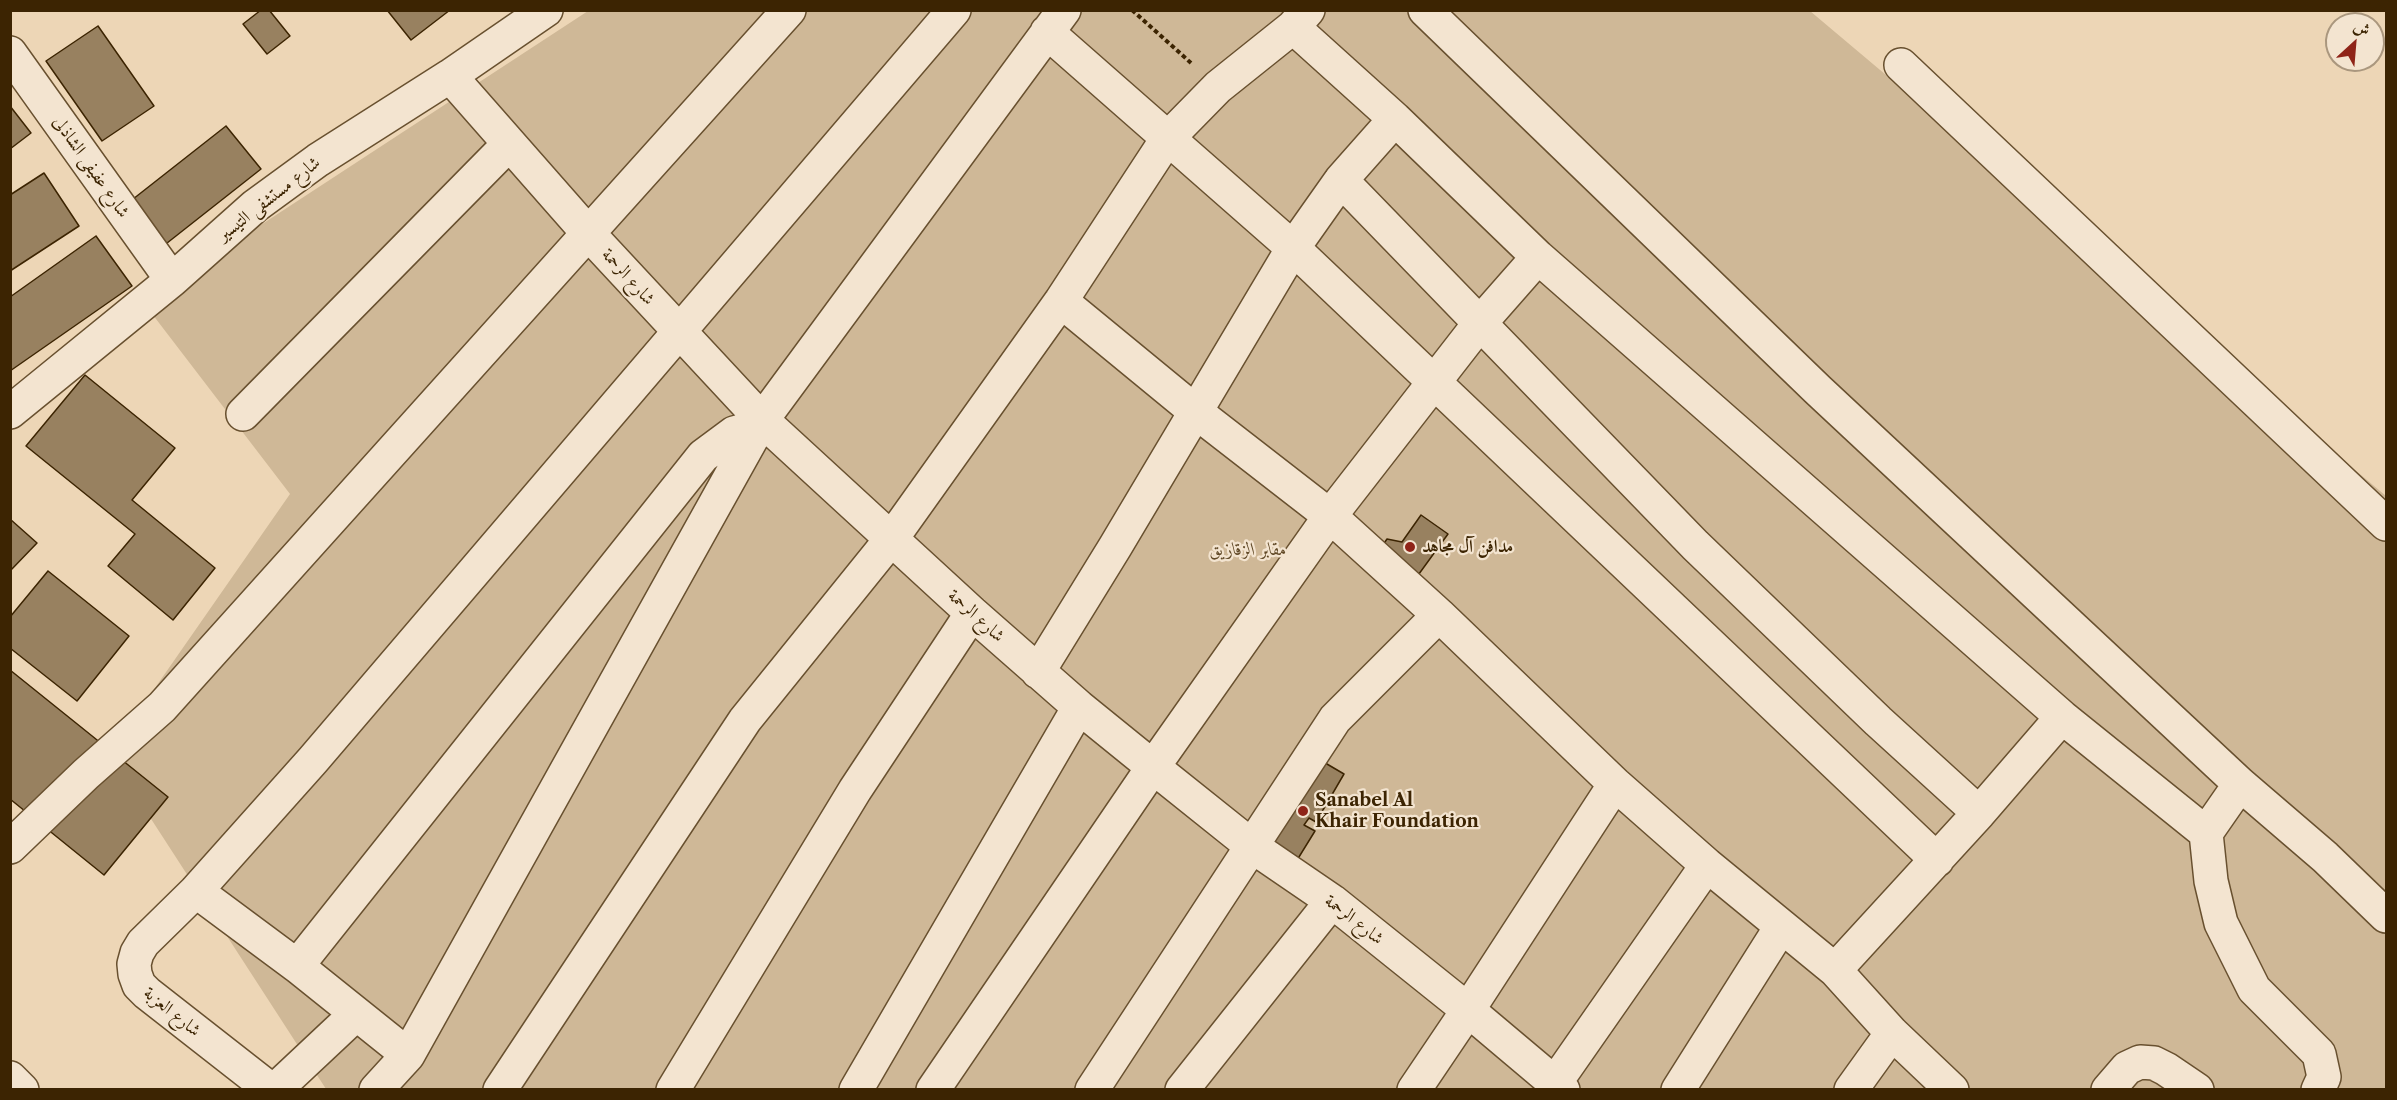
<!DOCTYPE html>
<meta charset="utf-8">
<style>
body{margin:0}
#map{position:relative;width:2397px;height:1100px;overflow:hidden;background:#edd6b6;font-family:"Libre Caslon Text",Amiri,serif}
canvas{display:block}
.frame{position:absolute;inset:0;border:12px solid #3c2402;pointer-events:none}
.north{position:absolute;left:2325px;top:12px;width:60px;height:60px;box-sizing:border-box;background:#f3e4d0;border:2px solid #aa977e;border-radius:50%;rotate:26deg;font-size:16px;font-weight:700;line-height:24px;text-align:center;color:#3c2402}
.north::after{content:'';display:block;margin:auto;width:21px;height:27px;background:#8f2418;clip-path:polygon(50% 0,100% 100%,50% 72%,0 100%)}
</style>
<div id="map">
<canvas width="2397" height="1100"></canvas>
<div class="frame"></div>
<div class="north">ش</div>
</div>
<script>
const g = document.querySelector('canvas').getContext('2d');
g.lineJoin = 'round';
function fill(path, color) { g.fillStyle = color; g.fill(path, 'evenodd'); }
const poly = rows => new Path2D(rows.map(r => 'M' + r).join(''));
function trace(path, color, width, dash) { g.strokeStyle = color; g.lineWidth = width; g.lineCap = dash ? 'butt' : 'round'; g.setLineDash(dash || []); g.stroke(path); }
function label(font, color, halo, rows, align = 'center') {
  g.font = font + ' "Libre Caslon Text",Amiri,serif'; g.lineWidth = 4.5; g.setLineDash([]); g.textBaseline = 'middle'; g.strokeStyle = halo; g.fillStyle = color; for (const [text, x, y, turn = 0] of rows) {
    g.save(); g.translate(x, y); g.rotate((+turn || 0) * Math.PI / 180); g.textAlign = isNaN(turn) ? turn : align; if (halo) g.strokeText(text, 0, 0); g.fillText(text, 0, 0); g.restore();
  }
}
fill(poly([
 [588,11,1810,11,2386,496,2386,1089,326,1089,109,754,290,494,143,302]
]), '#cfb897');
const building = poly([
 [261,10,269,10,290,36,267,54,243,24,261,10],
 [387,10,450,10,411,40,387,10],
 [98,26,154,106,102,141,46,61,98,26],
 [10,106,31,133,10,149,10,106],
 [226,126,261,169,162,247,128,203,226,126],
 [44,173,79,226,10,271,10,195,44,173],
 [96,236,132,286,10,371,10,297,96,236],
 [85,375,175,448,132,500,215,568,173,620,108,566,135,534,26,446,85,375],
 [1421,515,1448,534,1416,578,1378,552,1387,539,1402,542,1421,515],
 [10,519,37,543,10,571,10,519],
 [48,571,129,636,77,701,10,648,10,617,48,571],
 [10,670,168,797,104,875,10,799,10,670],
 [1315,757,1344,774,1316,822,1309,818,1304,825,1315,831,1294,865,1263,847,1315,757]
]);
fill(building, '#988160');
trace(building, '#3c2402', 1.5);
const minor = poly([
 [1425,10,1818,390,2240,784,2325,857,2386,916],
 [1293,27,1395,119,1538,257,2062,717,2206,833],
 [1047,32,1293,248,1937,860],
 [10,53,172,280],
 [1901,65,2386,524],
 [450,76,588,233,762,420,972,613,1079,707,1153,767,1253,847,1332,901,1468,1010,1563,1090],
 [1341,180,1695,545,1878,721,1979,813],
 [1061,301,1196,412,1330,516,1439,615,1615,784,1707,865,1835,970,1892,1033,1952,1090],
 [10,412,172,280,255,206,318,160,450,76,546,10],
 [243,414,509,144],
 [1038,672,1115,547,1293,248,1341,180,1395,119],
 [2240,784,2206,833,2211,881,2221,923,2254,989,2319,1054,2324,1077,2318,1090],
 [10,847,86,774,162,707,789,10],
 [196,891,297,966,408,1055],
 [297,966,703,456,734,433,745,430,754,433],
 [1835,970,1979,813,2062,717],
 [10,1078,22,1090],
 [1555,1083,1707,865],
 [271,1090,147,993,139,985,135,974,134,964,137,953,143,943,196,891,313,760,954,10],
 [275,1090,356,1014],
 [376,1090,408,1055,762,420,1064,10],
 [500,1090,745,720,892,538,1061,301,1167,139,1218,87,1293,27,1308,10],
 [673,1090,855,790,972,613],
 [856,1090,1079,707],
 [933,1090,1153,767,1330,516,1480,323,1538,257],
 [1092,1090,1335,719,1439,615],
 [1182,1090,1332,901],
 [1414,1090,1468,1010,1615,784],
 [1678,1090,1781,927],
 [1851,1090,1892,1033],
 [2108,1090,2127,1068,2140,1062,2154,1063,2166,1069,2197,1090]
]);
trace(minor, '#68502f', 36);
trace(poly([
 [1132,10,1191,63]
]), '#3c2402', 4, [4.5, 3]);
trace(minor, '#f3e4d0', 33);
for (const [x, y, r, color] of [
 [1410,547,6,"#8f2418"],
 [1303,811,6,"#8f2418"]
]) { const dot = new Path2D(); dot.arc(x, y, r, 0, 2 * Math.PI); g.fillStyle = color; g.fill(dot); trace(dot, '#f3e4d0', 2); }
label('18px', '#3c2402', '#f3e4d0', [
 ["شارع عفيفى الشاذلى",91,167,55],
 ["شارع مستشفى التيسير",269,199,-38],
 ["شارع الرحمة",628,277,48],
 ["شارع الرحمة",976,616,42],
 ["شارع الرحمة",1354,920,38],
 ["شارع العزبة",172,1012,39]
]);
label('bold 18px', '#3c2402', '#f3e4d0', [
 ["مدافن آل مجاهد",1422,547],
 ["Sanabel Al",1315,801],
 ["Khair Foundation",1315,822]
], 'left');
label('italic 18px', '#614927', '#f3e4d0', [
 ["مقابر الزقازيق",1248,550]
]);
</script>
